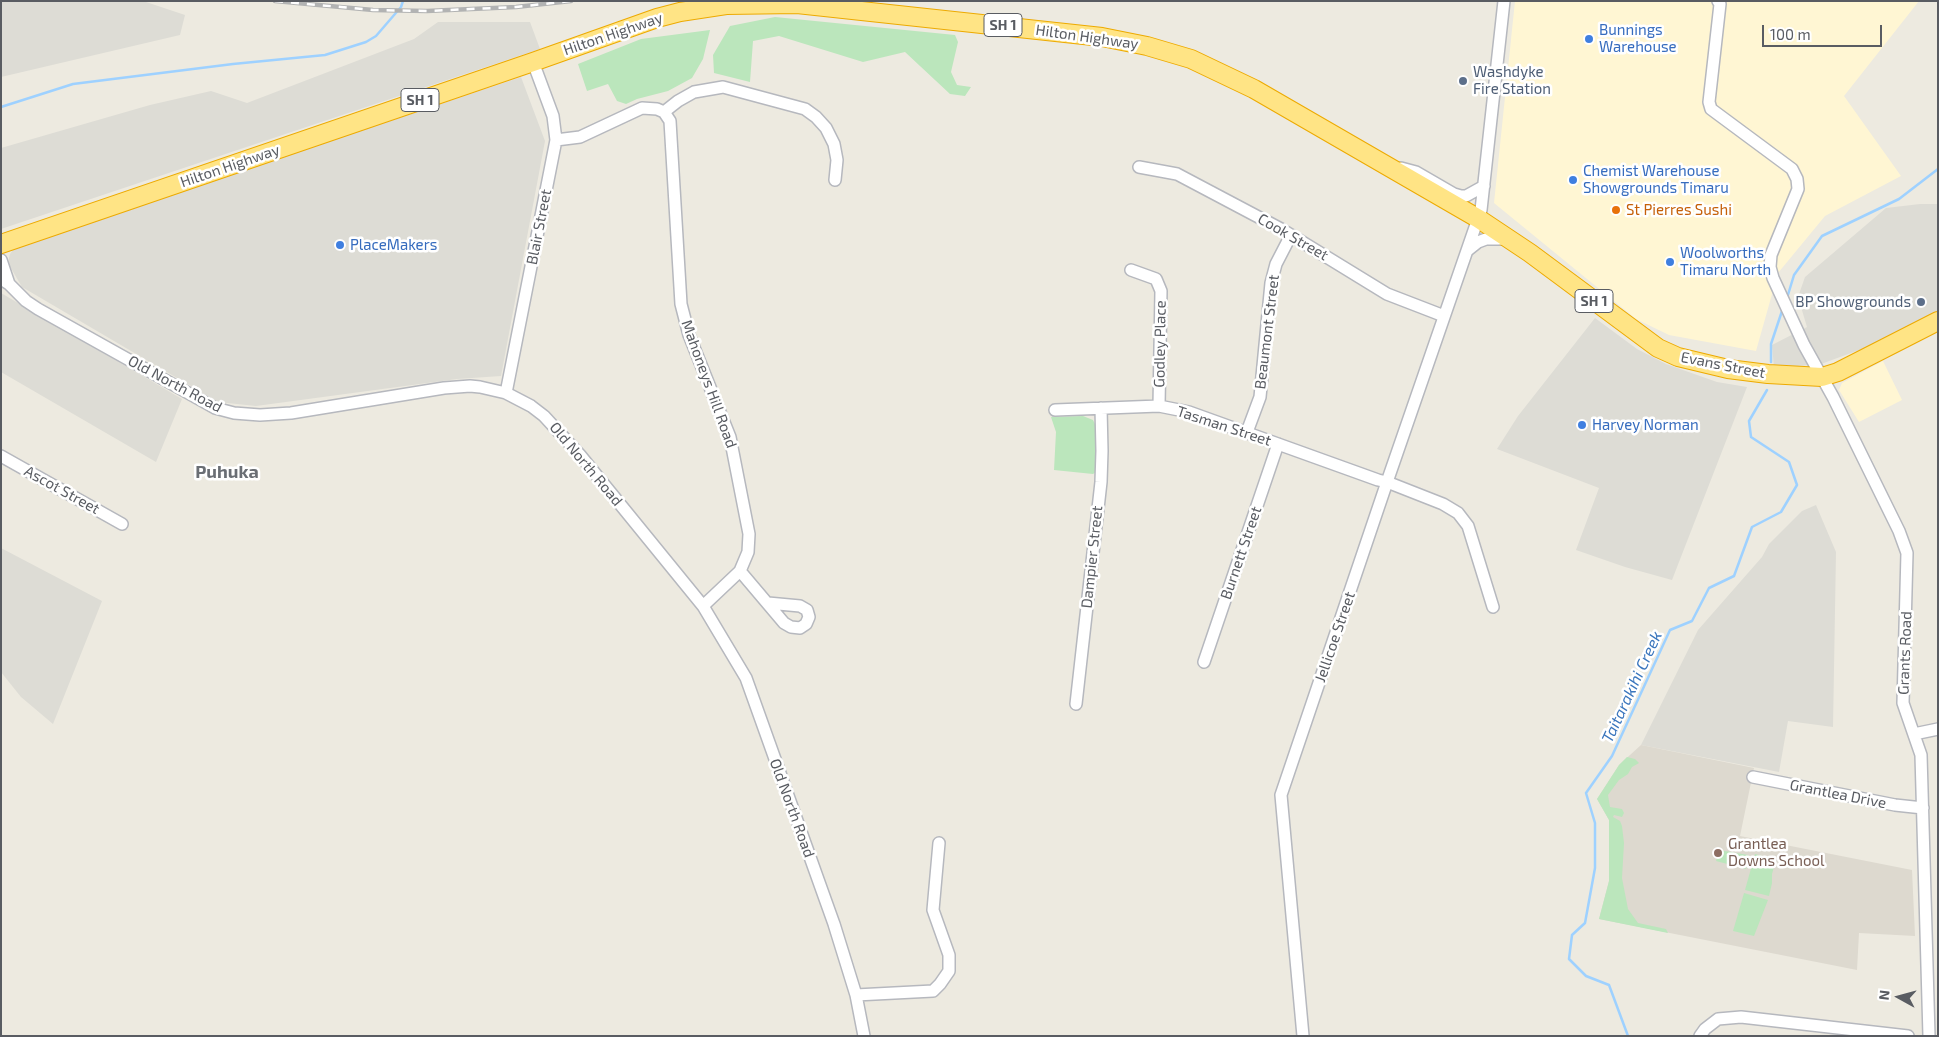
<!DOCTYPE html>
<style>
body{margin:0}
#map{position:relative;width:1939px;height:1037px;overflow:hidden;background:#edeae0;font-family:"Exo 2",sans-serif}
canvas{display:block}
.frame{position:absolute;inset:0;border:2px solid #595c62;pointer-events:none}
.north{position:absolute;left:1874px;top:972px;width:50px;height:50px;-webkit-text-stroke:4px #fff;paint-order:stroke;rotate:277deg;font-size:14px;font-weight:700;line-height:20px;text-align:center;color:#595c62}
.north::after{content:'';display:block;margin:auto;width:18px;height:22px;background:#595c62;clip-path:polygon(50% 0,100% 100%,50% 72%,0 100%)}
.scale{position:absolute;left:1762px;top:25px;width:120px;height:22px;box-sizing:border-box;border:2px solid #595c62;border-top:0;padding-left:6px;font-size:15px;line-height:18px;white-space:nowrap;color:#595c62;-webkit-text-stroke:4px #fff;paint-order:stroke}
</style>
<div id="map">
<canvas width="1939" height="1037"></canvas>
<div class="frame"></div>
<div class="north">N</div>
<div class="scale">100 m</div>
</div>
<script>
const g = document.querySelector('canvas').getContext('2d');
g.lineJoin = 'round';
function fill(path, color) { g.fillStyle = color; g.fill(path, 'evenodd'); }
const poly = rows => new Path2D(rows.map(r => 'M' + r).join(''));
function trace(path, color, width, dash) { g.strokeStyle = color; g.lineWidth = width; g.lineCap = dash ? 'butt' : 'round'; g.setLineDash(dash || []); g.stroke(path); }
function label(font, color, halo, rows, align = 'center') {
  g.font = font + ' "Exo 2",sans-serif'; g.lineWidth = 5; g.setLineDash([]); g.textBaseline = 'middle'; g.strokeStyle = halo; g.fillStyle = color; for (const [text, x, y, turn = 0] of rows) {
    g.save(); g.translate(x, y); g.rotate((+turn || 0) * Math.PI / 180); g.textAlign = isNaN(turn) ? turn : align; if (halo) g.strokeText(text, 0, 0); g.fillText(text, 0, 0); g.restore();
  }
}
fill(poly([
 [1515,1,1919,1,1844,96,1901,176,1825,216,1778,273,1756,351,1669,335,1636,319,1494,203],
 [1883,361,1902,400,1859,422,1839,390,1842,383]
]), '#fff6d3');
fill(poly([
 [1,1,143,1,185,15,180,35,1,77],
 [438,22,530,22,540,49,1,229,1,148,150,105,211,91,247,103,414,39],
 [521,77,545,141,501,376,457,379,256,406,218,402,22,287,8,263,10,254,15,247],
 [1920,204,1938,204,1938,314,1892,338,1821,364,1774,368,1772,345,1807,327,1798,297,1805,277,1886,208],
 [1,293,182,399,156,462,1,372],
 [1595,318,1637,349,1666,364,1717,382,1747,387,1672,580,1625,567,1576,550,1599,488,1497,449,1518,416],
 [1816,505,1836,552,1833,727,1788,721,1779,772,1641,745,1698,630,1762,557,1769,544,1802,511],
 [1,548,102,601,53,724,21,697,1,672]
]), '#dddcd5');
fill(poly([
 [1641,745,1754,768,1740,836,1912,870,1915,936,1859,933,1857,970,1599,919,1609,881,1609,820,1597,799,1619,765]
]), '#ddd9cf');
fill(poly([
 [775,17,955,35,958,42,951,72,957,85,971,87,965,96,950,94,905,52,863,62,779,36,753,41,750,82,714,73,713,55,730,26],
 [710,30,703,59,692,78,668,91,637,99,626,104,617,101,608,84,587,91,578,64,641,39],
 [1083,416,1093,420,1095,424,1096,472,1093,474,1054,470,1056,432,1051,417],
 [1627,757,1635,759,1639,763,1632,767,1628,774,1619,780,1608,795,1610,807,1622,809,1624,813,1622,817,1614,815,1613,817,1620,821,1622,826,1624,843,1622,878,1628,909,1638,923,1666,929,1668,933,1599,919,1609,881,1609,820,1597,799,1619,765],
 [1719,850,1748,855,1749,856,1746,869,1716,861],
 [1755,854,1776,860,1772,874,1772,883,1769,896,1745,890],
 [1744,893,1768,900,1754,936,1733,931]
]), '#bbe6bc');
trace(poly([
 [1,107,73,84,233,64,325,55,366,42,376,36,401,7,403,1],
 [1787,298,1794,275,1822,236,1899,199,1938,169],
 [1771,362,1771,344,1783,308],
 [1628,1036,1609,985,1586,976,1569,959,1572,935,1585,923,1595,868,1595,823,1586,793,1612,756,1670,630,1692,621,1709,588,1734,576,1752,527,1781,512,1797,485,1789,462,1751,437,1749,421,1767,390]
]), '#9ed1ff', 2.5);
const minor = poly([
 [1718,1,1720,4,1709,102,1711,109,1792,169,1797,179,1798,189,1771,255,1770,267,1773,278,1804,345,1833,397,1899,531,1907,553,1903,703,1921,755,1929,1036],
 [664,112,678,101,694,92,723,87,805,109,816,117,826,128,834,144,837,160,835,180],
 [556,140,580,137,642,108,657,109,664,112,670,121,681,304,689,335,730,437,749,534,748,552,740,571,703,606],
 [1139,167,1177,174,1281,229,1387,294,1444,316],
 [1401,168,1416,172,1454,194,1461,196,1466,196,1484,186],
 [1468,250,1478,242,1486,239,1506,239],
 [1,260,9,284],
 [1131,270,1156,279,1161,291,1159,406],
 [1,279,9,284,26,301,38,309,215,408,234,413,260,415,291,413,444,388,470,386,480,387,506,393,531,406,544,416,580,455,703,606,746,678,834,924,856,995,864,1036],
 [506,393,556,140,553,116,533,62],
 [1055,410,1159,406,1189,412,1378,480,1387,482,1443,504,1458,513,1468,526,1493,607],
 [1247,432,1260,397,1271,283,1276,264,1291,235],
 [1,456,122,524],
 [740,571,784,623,791,627,800,628,806,624,809,617,807,610,800,606,768,603],
 [1204,662,1278,444],
 [1076,704,1101,482,1102,451,1101,408],
 [1914,734,1938,729],
 [1753,777,1895,805,1923,808],
 [856,995,933,991,940,984,949,971,949,955,933,910,939,843],
 [1303,1036,1281,795,1387,482,1481,210,1504,1],
 [1700,1036,1705,1029,1718,1019,1741,1017,1908,1036]
]);
const highway = poly([
 [1,244,533,62,657,18,680,12,726,5,797,4,1102,37,1147,46,1191,59,1254,89,1479,219,1530,253,1658,348,1678,357,1728,369,1768,374,1822,377,1838,372,1938,321]
]);
trace(minor, '#b6b8be', 14);
trace(highway, '#edaa00', 20);
trace(minor, '#fff', 11);
trace(highway, '#ffe485', 18);
const rail = poly([
 [275,1,373,10,427,11,516,7,571,1]
]);
trace(rail, '#b2b3b3', 4.5);
trace(rail, '#fff', 2.5, [8]);
for (const [x, y, r, color] of [
 [1589,39,5,"#3f7fe0"],
 [1463,81,5,"#5c6f8a"],
 [1573,180,5,"#3f7fe0"],
 [1616,210,5,"#e8710a"],
 [340,245,5,"#3f7fe0"],
 [1670,262,5,"#3f7fe0"],
 [1921,302,5,"#5c6f8a"],
 [1582,425,5,"#3f7fe0"],
 [1718,853,5,"#8d6e63"]
]) { const dot = new Path2D(); dot.arc(x, y, r, 0, 2 * Math.PI); g.fillStyle = color; g.fill(dot); trace(dot, '#fff', 2); }
for (const [x, y, w] of [
 [1003,25,38],
 [420,100,38],
 [1594,301,38]
]) { const box = new Path2D(); box.roundRect(x - w / 2, y - 11.5, w, 23, 4); g.fillStyle = '#fff'; g.fill(box); trace(box, '#595c62', 1); }
label('bold 14px', '#595c62', null, [
 ["SH 1",1003,25],
 ["SH 1",420,100],
 ["SH 1",1594,301]
]);
label('15px', '#366cbe', '#fff', [
 ["Bunnings",1599,30],
 ["Warehouse",1599,47],
 ["Chemist Warehouse",1583,171],
 ["Showgrounds Timaru",1583,188],
 ["PlaceMakers",350,245],
 ["Woolworths",1680,253],
 ["Timaru North",1680,270],
 ["Harvey Norman",1592,425]
], 'left');
label('15px', '#595c62', '#fff', [
 ["Hilton Highway",613,34,-19],
 ["Hilton Highway",1087,37,8],
 ["Hilton Highway",230,166,-19],
 ["Blair Street",539,227,-79],
 ["Cook Street",1293,237,30],
 ["Beaumont Street",1267,332,-83],
 ["Godley Place",1160,344,-89],
 ["Evans Street",1723,365,11],
 ["Old North Road",175,384,28],
 ["Mahoneys Hill Road",709,384,70],
 ["Tasman Street",1224,426,18],
 ["Old North Road",586,464,50],
 ["Ascot Street",62,490,29],
 ["Burnett Street",1241,553,-71],
 ["Dampier Street",1092,557,-84],
 ["Jellicoe Street",1335,637,-71],
 ["Grants Road",1905,653,-88],
 ["Grantlea Drive",1838,794,11],
 ["Old North Road",792,808,70]
]);
label('15px', '#4e5e75', '#fff', [
 ["Washdyke",1473,72],
 ["Fire Station",1473,89],
 ["BP Showgrounds",1911,302,"right"]
], 'left');
label('15px', '#c56008', '#fff', [
 ["St Pierres Sushi",1626,210]
], 'left');
label('15px', '#785e54', '#fff', [
 ["Grantlea",1728,844],
 ["Downs School",1728,861]
], 'left');
label('italic 16px', '#3b76bd', '#fff', [
 ["Taitarakihi Creek",1632,687,-65]
]);
label('bold 18px', '#6a6e74', '#fff', [
 ["Puhuka",227,472]
]);
</script>
